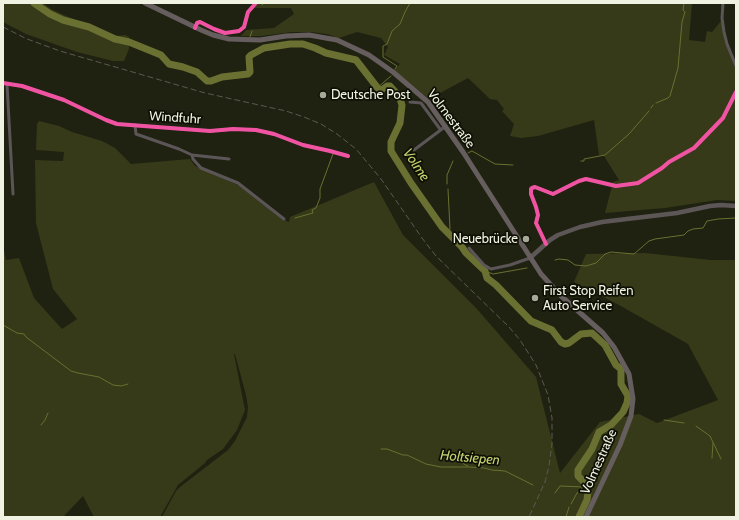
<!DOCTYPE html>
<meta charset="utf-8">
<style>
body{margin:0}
#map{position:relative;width:739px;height:520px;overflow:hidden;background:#202211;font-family:Cabin,sans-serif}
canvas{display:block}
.frame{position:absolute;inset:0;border:4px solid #f0f3e1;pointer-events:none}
</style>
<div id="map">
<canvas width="739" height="520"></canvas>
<div class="frame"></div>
</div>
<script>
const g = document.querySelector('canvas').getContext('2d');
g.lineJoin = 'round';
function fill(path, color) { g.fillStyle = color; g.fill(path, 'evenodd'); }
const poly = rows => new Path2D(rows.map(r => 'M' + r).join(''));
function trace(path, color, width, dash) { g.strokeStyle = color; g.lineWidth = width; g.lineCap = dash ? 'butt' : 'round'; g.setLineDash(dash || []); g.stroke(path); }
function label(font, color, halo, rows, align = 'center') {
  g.font = font + ' Cabin,sans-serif'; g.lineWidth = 3.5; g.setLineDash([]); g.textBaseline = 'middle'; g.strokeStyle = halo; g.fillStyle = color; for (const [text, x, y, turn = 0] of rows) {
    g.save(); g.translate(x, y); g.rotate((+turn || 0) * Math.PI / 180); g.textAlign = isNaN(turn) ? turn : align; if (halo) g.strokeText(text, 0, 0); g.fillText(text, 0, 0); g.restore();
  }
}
fill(poly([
 [3,3,43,3,51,9,66,16,117,36,125,35,129,37,129,49,124,61,113,61,77,52,26,34,3,22],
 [259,3,692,3,689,40,705,42,707,31,712,32,721,21,729,51,736,69,736,87,724,114,727,115,736,95,736,201,717,200,665,208,605,213,613,182,619,180,604,156,599,155,594,120,538,136,521,138,510,136,514,124,502,111,504,109,497,100,490,99,468,78,429,99,394,70,400,64,384,55,388,47,381,38,357,32,339,38,327,34,311,32,292,32,261,36,241,36,246,30,274,28,294,14,291,8,254,8],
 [39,121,59,126,72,132,102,141,115,148,131,164,190,159,195,166,240,186,284,220,289,222,290,217,374,182,403,235,477,309,536,377,560,473,600,422,639,414,657,423,718,400,688,344,619,305,574,282,586,254,645,253,711,260,736,260,736,517,162,517,176,491,180,487,228,450,235,441,247,417,248,407,246,395,235,354,234,354,245,410,237,430,223,449,207,460,205,463,178,485,160,517,94,517,83,496,63,517,3,517,3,246,6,260,19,258,34,298,62,329,77,319,53,289,36,223,35,160,63,161,64,152,36,150,37,124]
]), '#363a18');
trace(poly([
 [262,5,264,3],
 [250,37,252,31],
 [395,69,397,66,383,57,383,46,387,44,392,31,400,24,405,12,410,3],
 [377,88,391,76],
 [656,103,668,98,670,96,678,68,682,22,685,12,683,10,684,3],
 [651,108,653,105],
 [468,153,472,151,495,164,513,165],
 [581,161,584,161,584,159,605,155,629,134,649,111],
 [447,184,447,175,453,161],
 [448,189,450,229,448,233],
 [295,218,313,213,312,210,316,208,320,198,320,189,333,154],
 [555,260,559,259,568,260,575,265,586,266,596,263,605,254,611,252,634,254,649,241,655,239,684,235,688,231,693,229,703,228,707,221,718,219,736,218],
 [485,271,493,274,527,268],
 [3,325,17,333,24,334,26,337,71,371,78,373,99,377,113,385,121,386,128,384],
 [664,420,684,423],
 [41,425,45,420,48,413],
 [696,426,710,436,721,459],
 [381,449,387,449,403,455,407,455,426,464,441,467,469,467,484,468,492,470,505,471,533,485],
 [712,458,713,443],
 [462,463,468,466],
 [555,493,560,486,584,487,586,485],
 [571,504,577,493,583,487],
 [566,517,569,507]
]), '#6a7031', 1);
trace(poly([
 [34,3,50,14,63,20,89,27,115,39,129,42,161,55,169,64,183,67,197,72,207,81,211,81,222,77,248,74,250,72,249,57,251,55,264,48,290,44,303,44,315,48,326,53,356,60,380,91,387,86,390,86,399,96,402,105,400,123,391,142,391,151,411,183,442,227,462,247,466,253,485,271,487,278,496,285,531,321,552,330,561,342,565,344,569,343,581,334,592,333,605,345,616,365,621,369,621,384,628,396,627,403,623,412,611,425,599,432,592,449,578,470,578,476,585,483,588,492,587,500,579,517]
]), '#6a7031', 7);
trace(poly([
 [723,3,722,18,724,32,727,44,736,66],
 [195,28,197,23,200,22,214,29,225,33,239,31,244,27,248,12,256,3],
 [3,83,22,86,64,100,106,120,117,124,210,131,233,129,256,130,274,134,303,145,330,151,348,156],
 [7,84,13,194],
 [410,102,421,103,440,129],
 [135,125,136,134,179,149,192,155,193,159,201,168,238,183,284,219],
 [414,150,446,126],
 [192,155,229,159],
 [546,244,536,223,538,215,536,207,531,194,531,189,532,188,535,187,553,194,579,181,586,179,616,186,638,183,662,168,669,162,694,148,723,118,736,92],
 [469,248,484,265,491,269,510,265,530,258]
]), '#5c5558', 3);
trace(poly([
 [530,258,550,240,558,235,580,227,602,222,677,213,710,206,721,205,736,206]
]), '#5c5657', 4.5);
trace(poly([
 [145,3,201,30,213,35,229,39,260,40,286,36,309,35,337,40,369,55,393,72,428,102,463,152,541,274,561,296,603,333,614,347,629,374,633,399,631,416,620,445,586,517]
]), '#665e5e', 5);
trace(poly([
 [3,27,27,39,60,51,205,93,286,111,304,117,321,124,337,134,356,149,381,179,422,238,436,256,509,327,520,340,536,365,548,395,552,418,552,444,549,466,545,482,529,517]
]), '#5c5952', 1, [6, 3]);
trace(poly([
 [195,28,197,23,200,22,214,29,225,33,239,31,244,27,248,12,256,3],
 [3,83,22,86,64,100,106,120,117,124,210,131,233,129,256,130,274,134,303,145,330,151,348,156],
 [546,244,536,223,538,215,536,207,531,194,531,189,532,188,535,187,553,194,579,181,586,179,616,186,638,183,662,168,669,162,694,148,723,118,736,92]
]), '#f153a3', 4);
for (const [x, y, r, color] of [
 [323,95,4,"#a7aa98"],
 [526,239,4,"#a7aa98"],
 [535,298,4,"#a7aa98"]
]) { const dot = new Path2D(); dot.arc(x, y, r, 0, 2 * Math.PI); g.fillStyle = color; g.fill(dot); trace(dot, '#0f1005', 1.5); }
label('13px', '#f0f3e1', '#0f1005', [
 ["Deutsche Post",331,95],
 ["Neuebrücke",518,239,"right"],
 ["First Stop Reifen",543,291],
 ["Auto Service",543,306]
], 'left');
label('13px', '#f0f3e1', '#0f1005', [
 ["Windfuhr",175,118,4],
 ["Volmestraße",451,119,53],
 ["Volmestraße",599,462,-66]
]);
label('italic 14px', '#c7d271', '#0f1005', [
 ["Volme",416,165,56],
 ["Holtsiepen",470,458,5]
]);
</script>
